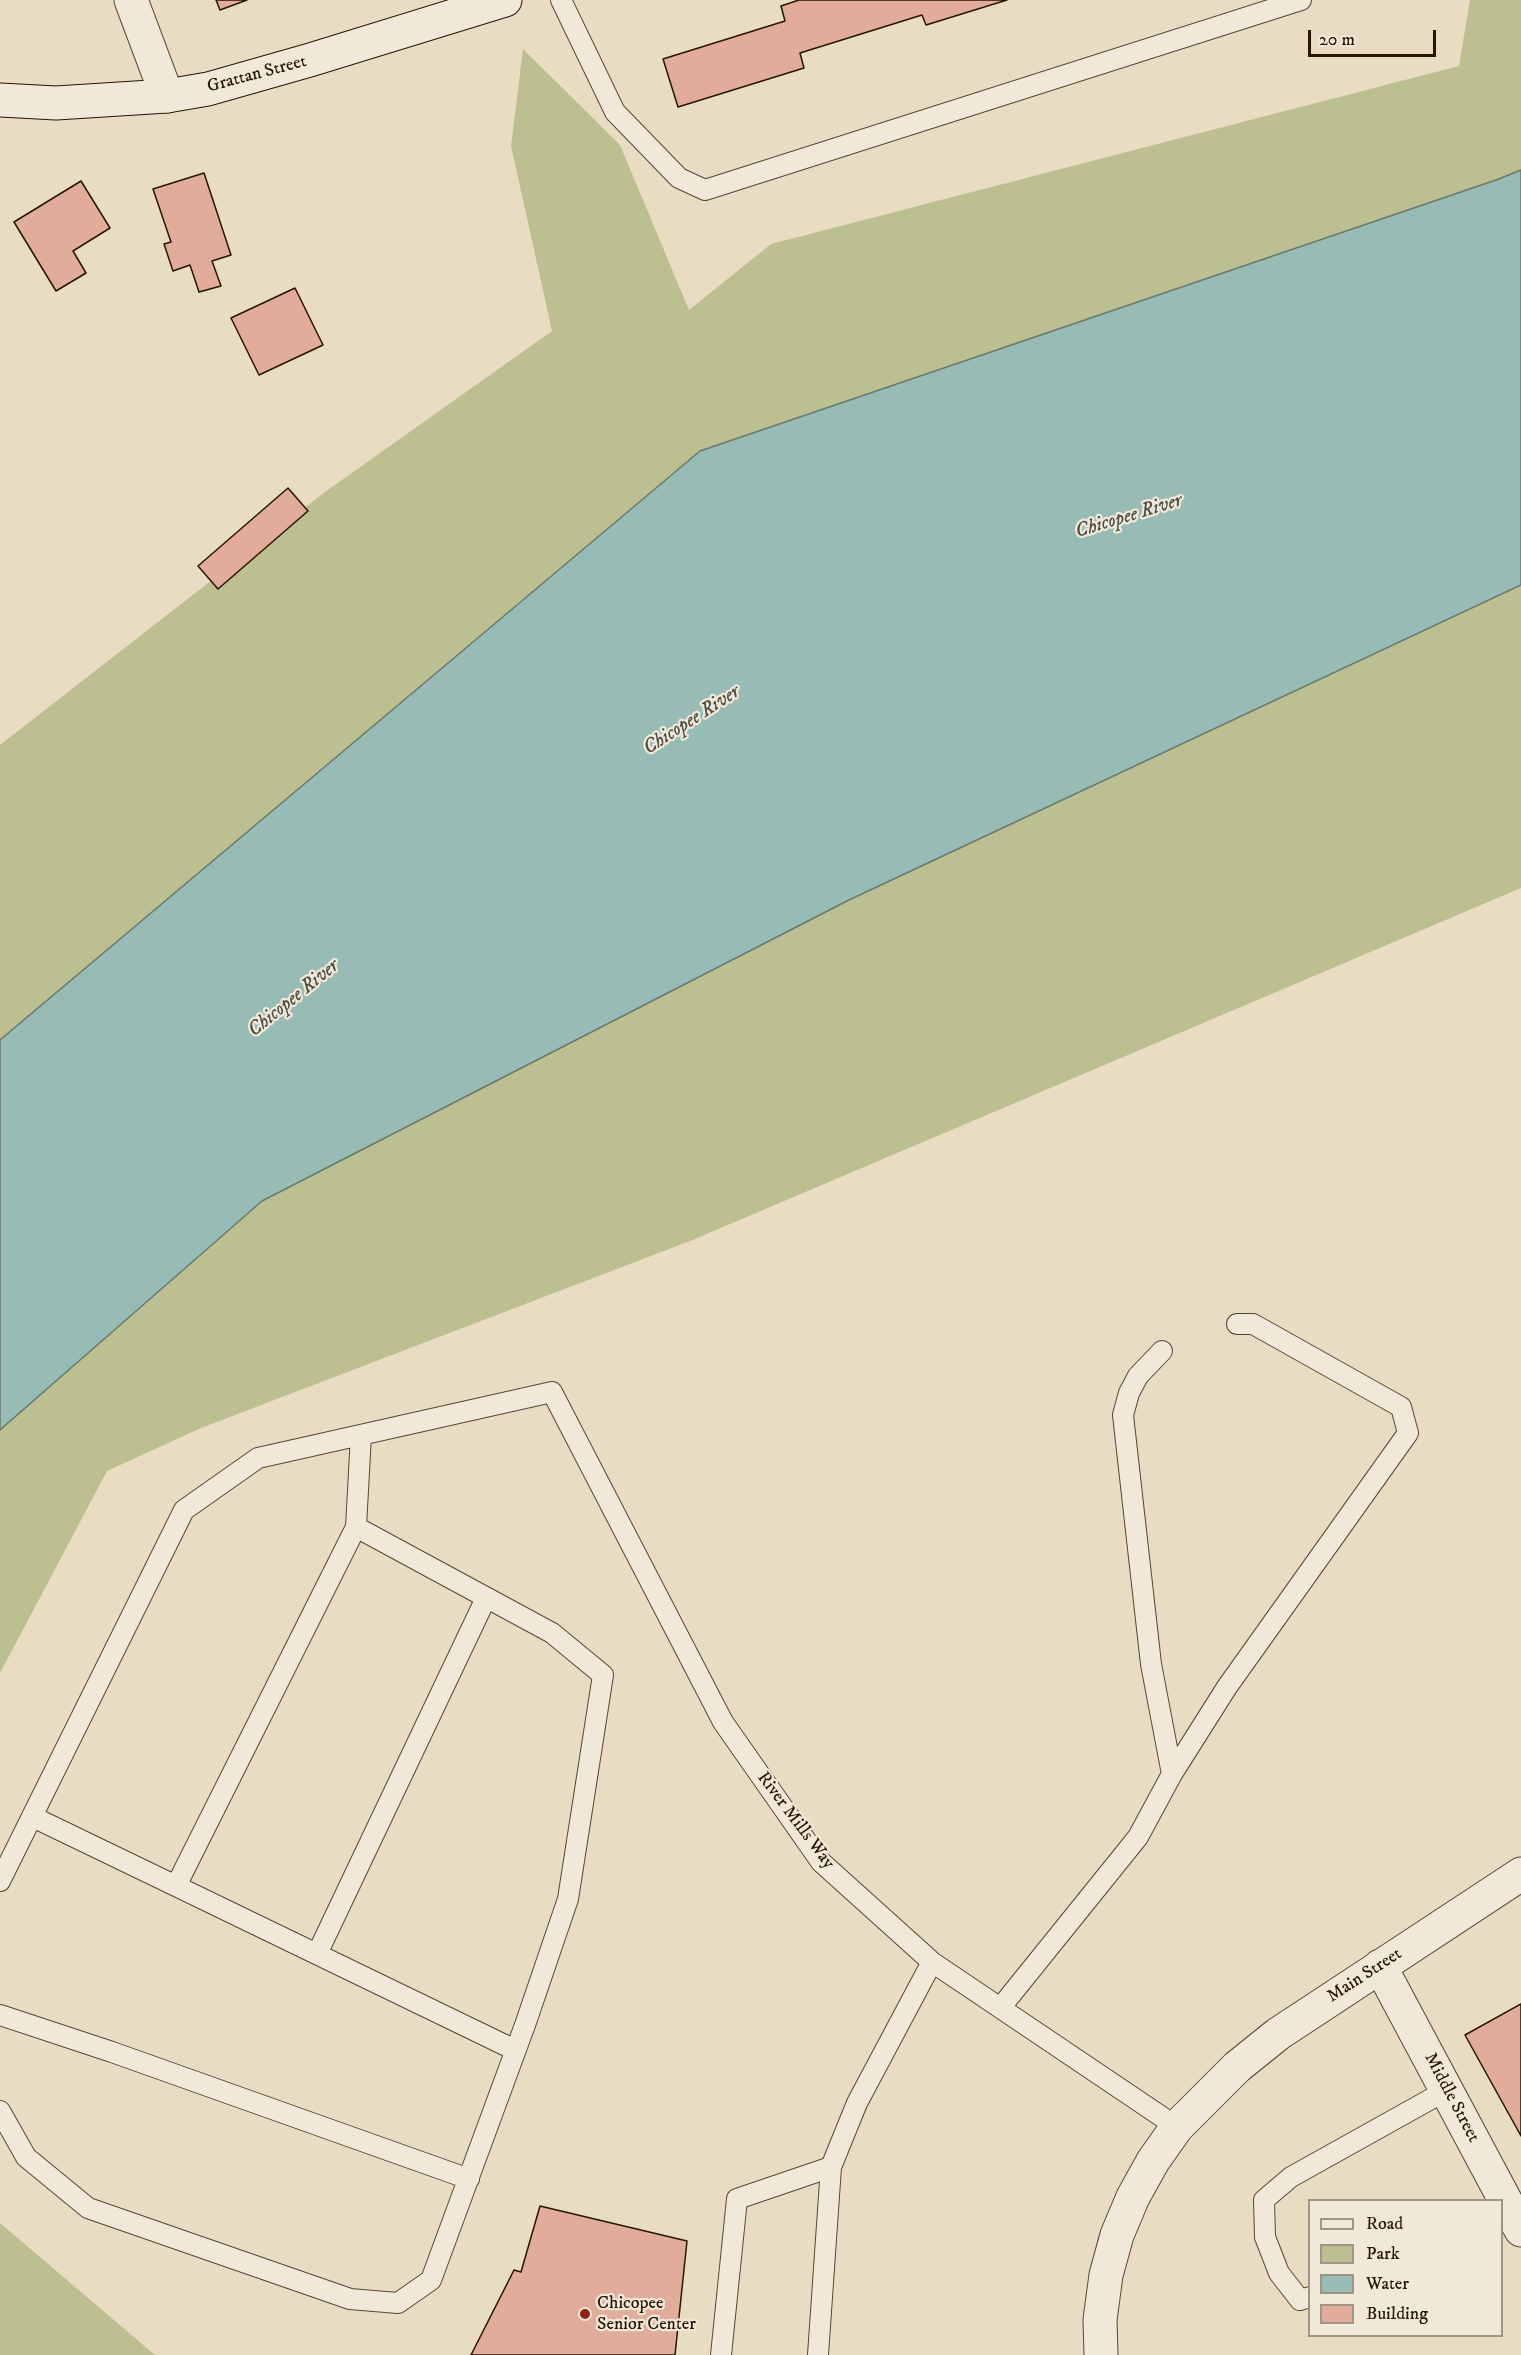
<!DOCTYPE html>
<style>
body{margin:0}
#map{position:relative;width:1521px;height:2355px;overflow:hidden;background:#e8dcc3;font-family:"IM FELL DW Pica",serif}
canvas{display:block}
.legend{position:absolute;left:1308px;top:2199px;width:195px;height:138px;box-sizing:border-box;background:#f0e8d8;border:2px solid #a09482;margin:0;padding:8px 10px;list-style:none;font-size:18px;color:#271501}
.legend li{display:flex;align-items:center;gap:12px;height:30px}
.legend b{width:30px;border:2px solid #a09482}
.scale{position:absolute;left:1308px;top:30px;width:128px;height:27px;box-sizing:border-box;border:3px solid #271501;border-top:0;padding-left:8px;font-size:18px;line-height:21px;white-space:nowrap;color:#271501;-webkit-text-stroke:4px #f0e8d8;paint-order:stroke}
</style>
<div id="map">
<canvas width="1521" height="2355"></canvas>
<ul class="legend">
<li><b style="height:8px;background:#f0e8d8"></b>Road</li>
<li><b style="height:16px;background:#bcbf90"></b>Park</li>
<li><b style="height:16px;background:#97bbb5"></b>Water</li>
<li><b style="height:16px;background:#e2ac9a"></b>Building</li>
</ul>
<div class="scale">20 m</div>
</div>
<script>
const g = document.querySelector('canvas').getContext('2d');
g.lineJoin = 'round';
function fill(path, color) { g.fillStyle = color; g.fill(path, 'evenodd'); }
const poly = rows => new Path2D(rows.map(r => 'M' + r).join(''));
function trace(path, color, width, dash) { g.strokeStyle = color; g.lineWidth = width; g.lineCap = dash ? 'butt' : 'round'; g.setLineDash(dash || []); g.stroke(path); }
function label(font, color, halo, rows, align = 'center') {
  g.font = font + ' "IM FELL DW Pica",serif'; g.lineWidth = 4.5; g.setLineDash([]); g.textBaseline = 'middle'; g.strokeStyle = halo; g.fillStyle = color; for (const [text, x, y, turn = 0] of rows) {
    g.save(); g.translate(x, y); g.rotate((+turn || 0) * Math.PI / 180); g.textAlign = isNaN(turn) ? turn : align; if (halo) g.strokeText(text, 0, 0); g.fillText(text, 0, 0); g.restore();
  }
}
fill(poly([
 [1470,0,1521,0,1521,170,1496,180,0,1040,0,745,325,492,552,331,511,146,523,49,620,145,689,310,771,244,1459,66],
 [1521,585,1521,888,690,1241,201,1428,107,1471,0,1673,0,1430,262,1201,849,900],
 [0,2223,155,2355,0,2355]
]), '#bcbf90');
const water = poly([
 [1521,170,1521,585,849,900,262,1201,0,1430,0,1040,700,451,1496,180,1521,170]
]);
fill(water, '#97bbb5');
trace(water, '#6a796d', 1.5);
const building = poly([
 [216,0,247,0,220,10,216,0],
 [799,0,1007,0,926,25,922,15,800,53,804,68,678,107,663,59,785,21,781,6,799,0],
 [204,173,231,255,212,261,221,286,199,292,190,265,173,271,164,244,171,242,153,189,204,173],
 [81,181,110,228,73,251,86,273,56,291,14,222,81,181],
 [295,288,323,345,259,375,231,318,295,288],
 [288,488,308,511,218,589,198,566,288,488],
 [1521,2004,1521,2136,1465,2035,1521,2004],
 [540,2206,687,2241,675,2355,471,2355,514,2270,521,2272,540,2206]
]);
fill(building, '#e2ac9a');
trace(building, '#271501', 1.5);
const service = poly([
 [561,0,615,112,679,178,705,190,1301,0],
 [1162,1351,1138,1376,1129,1393,1123,1415,1151,1664,1172,1774],
 [356,1527,176,1886,515,2050],
 [33,1817,176,1886],
 [0,1881,184,1510,258,1458,552,1392,723,1722,821,1862,932,1962,1177,2127],
 [317,1954,486,1598],
 [1001,2007,1138,1837,1172,1774,1227,1687,1408,1433,1401,1407,1253,1324,1237,1324],
 [0,2015,112,2052,469,2179],
 [0,2111,26,2157,88,2208,350,2299,398,2303,431,2280,525,2025,568,1899,603,1675,552,1633,356,1527,361,1435],
 [1310,2297,1300,2300,1279,2273,1265,2237,1264,2200,1291,2177,1447,2090],
 [721,2355,737,2199,831,2167],
 [818,2355,831,2167,857,2103,932,1962]
]);
const minor = poly([
 [131,0,167,96],
 [1380,1966,1521,2230],
 [1101,2355,1100,2320,1106,2275,1117,2235,1133,2197,1153,2161,1177,2127,1237,2067,1278,2034,1521,1874]
]);
const secondary = poly([
 [0,100,56,103,167,96,208,89,310,60,505,0]
]);
trace(service, '#574732', 22);
trace(minor, '#574732', 35);
trace(secondary, '#271501', 35);
trace(service, '#f0e8d8', 20);
trace(minor, '#f0e8d8', 33);
trace(secondary, '#f0e8d8', 33);
for (const [x, y, r, color] of [
 [585,2314,6,"#8f2418"]
]) { const dot = new Path2D(); dot.arc(x, y, r, 0, 2 * Math.PI); g.fillStyle = color; g.fill(dot); trace(dot, '#f0e8d8', 2); }
label('18px', '#271501', '#f0e8d8', [
 ["Grattan Street",257,75,-15],
 ["River Mills Way",795,1821,53],
 ["Main Street",1365,1976,-33],
 ["Middle Street",1451,2098,62]
]);
label('18px', '#271501', '#f0e8d8', [
 ["Chicopee",597,2304],
 ["Senior Center",597,2325]
], 'left');
label('italic 20px', '#4e4f40', '#f0e8d8', [
 ["Chicopee River",1129,517,-17],
 ["Chicopee River",692,721,-33],
 ["Chicopee River",294,999,-39]
]);
</script>
